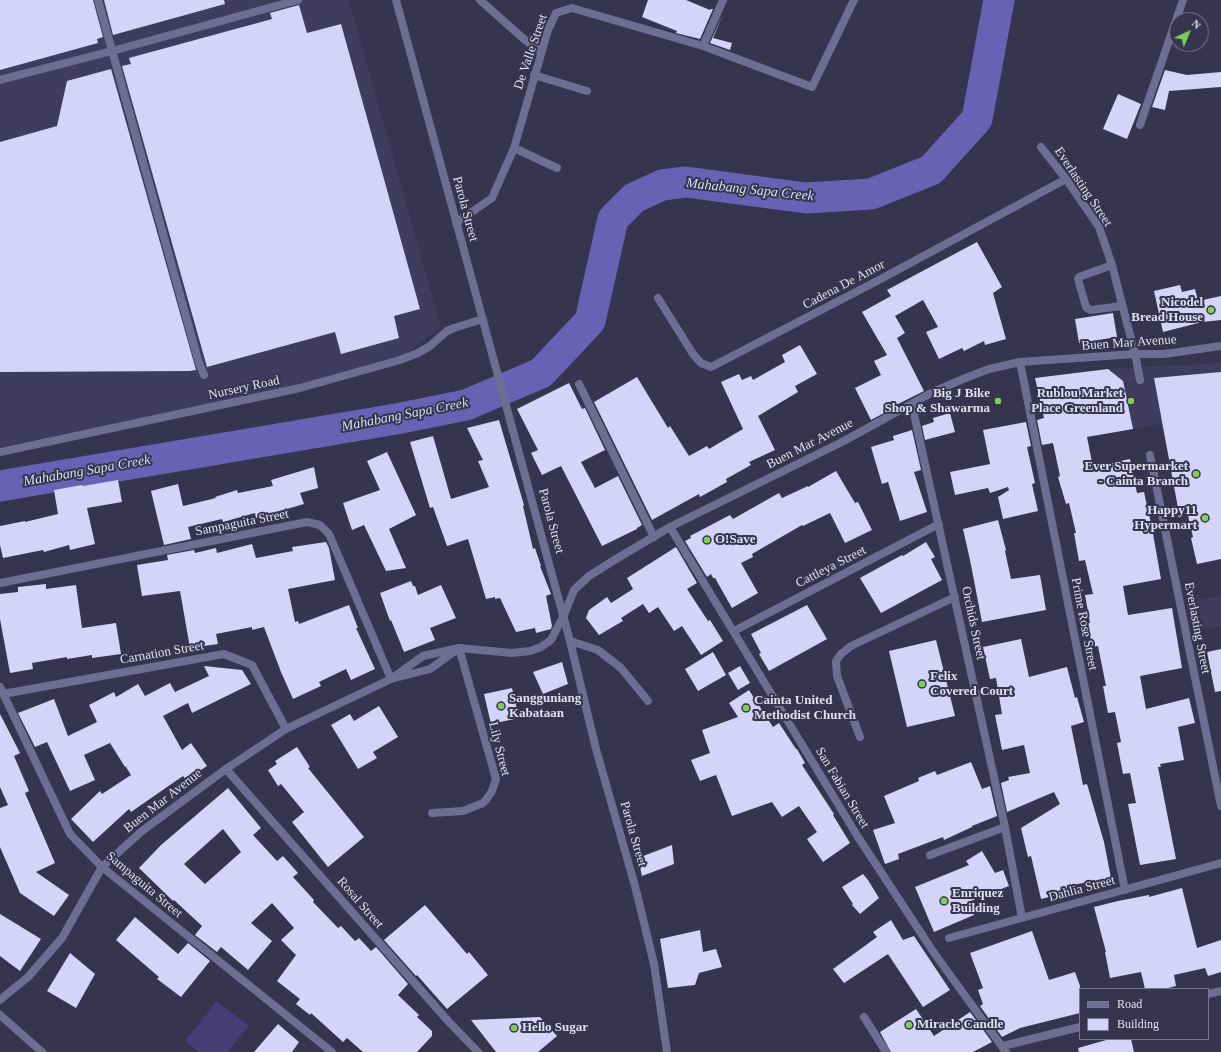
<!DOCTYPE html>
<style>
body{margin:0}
#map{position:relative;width:1221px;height:1052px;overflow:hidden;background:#36344e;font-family:"Times New Roman",serif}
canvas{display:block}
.legend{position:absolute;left:1079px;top:988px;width:130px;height:52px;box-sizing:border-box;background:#36344e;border:1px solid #7a788f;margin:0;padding:5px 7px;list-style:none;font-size:12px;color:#e0dff0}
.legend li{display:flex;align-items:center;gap:8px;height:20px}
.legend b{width:20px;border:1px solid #7a788f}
.north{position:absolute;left:1169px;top:12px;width:40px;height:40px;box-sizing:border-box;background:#36344e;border:1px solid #7a788f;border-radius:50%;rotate:44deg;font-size:11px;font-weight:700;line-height:16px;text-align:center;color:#e0dff0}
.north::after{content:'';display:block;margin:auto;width:14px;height:18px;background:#7cd154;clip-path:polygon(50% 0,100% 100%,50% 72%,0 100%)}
</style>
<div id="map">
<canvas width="1221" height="1052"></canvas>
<ul class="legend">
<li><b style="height:5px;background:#6f6d92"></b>Road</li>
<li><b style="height:11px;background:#d5d3f8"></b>Building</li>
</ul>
<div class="north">N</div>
</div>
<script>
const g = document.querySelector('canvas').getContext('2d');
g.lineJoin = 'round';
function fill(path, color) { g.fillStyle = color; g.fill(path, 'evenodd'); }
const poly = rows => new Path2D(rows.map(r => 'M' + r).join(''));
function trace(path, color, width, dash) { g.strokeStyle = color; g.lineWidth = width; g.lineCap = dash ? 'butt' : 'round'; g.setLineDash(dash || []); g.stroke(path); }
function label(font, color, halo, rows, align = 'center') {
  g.font = font + ' "Times New Roman",serif'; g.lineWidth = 4; g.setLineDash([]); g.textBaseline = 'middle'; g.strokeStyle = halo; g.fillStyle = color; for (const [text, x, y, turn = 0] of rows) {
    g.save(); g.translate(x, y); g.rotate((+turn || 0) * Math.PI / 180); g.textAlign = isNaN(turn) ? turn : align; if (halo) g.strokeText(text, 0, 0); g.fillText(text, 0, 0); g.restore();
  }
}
fill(poly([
 [0,0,349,0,441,327,402,357,292,388,0,447],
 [1221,363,1221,437,1166,448,1161,424,1050,443,1035,378,1108,369],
 [1221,595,1221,626,1203,629,1197,600]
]), '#3f3c5d');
fill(poly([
 [216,1001,249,1026,228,1052,199,1052,185,1041]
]), '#443d76');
trace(poly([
 [0,486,396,419,466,405,541,373,590,321,613,219,634,198,662,185,686,182,806,198,871,194,931,170,977,119,999,0]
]), '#6b61b4', 31);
fill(poly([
 [0,0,93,0,103,37,97,39,98,43,0,70],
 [104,0,224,0,225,4,113,35],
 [648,0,686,0,710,10,711,9,713,9,700,39,676,33,677,31,642,17],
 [299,5,307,33,341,24,420,309,394,316,399,338,341,354,335,332,207,367,122,66,131,64,129,58,272,19,270,13],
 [723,14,713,38,732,43,730,50,710,43],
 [111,69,196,370,190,371,0,372,0,142,57,126,67,81],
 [1165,70,1187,75,1221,72,1221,87,1169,91,1165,110,1152,107],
 [1118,94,1141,104,1127,139,1103,129],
 [977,242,1002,287,993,293,1006,339,985,345,984,341,964,351,962,348,939,359,926,332,938,327,923,300,895,316,905,333,897,338,924,391,892,407,893,408,871,420,855,388,881,375,874,361,887,355,862,312,891,296,887,290],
 [1180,285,1182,292,1195,289,1198,301,1221,296,1221,320,1202,322,1163,332,1154,291],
 [1113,313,1117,337,1079,343,1075,319],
 [800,345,817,374,795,386,798,392,758,416,775,450,749,462,751,465,726,479,727,482,700,497,699,494,652,520,594,402,637,377,668,428,670,426,689,456,707,446,709,449,743,429,721,382,739,374,742,380,751,376,753,380,785,362,782,355],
 [1108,369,1123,381,1133,429,1087,437,1093,467,1130,459,1137,493,1144,492,1152,528,1161,579,1123,586,1128,615,1172,608,1182,668,1140,676,1146,709,1189,698,1195,723,1178,727,1184,760,1160,764,1161,767,1158,767,1176,859,1140,865,1128,804,1136,803,1130,773,1123,774,1117,743,1121,742,1115,712,1108,713,1103,686,1106,686,1098,646,1092,647,1088,623,1090,623,1085,595,1093,594,1085,560,1079,561,1074,533,1076,533,1069,503,1066,504,1058,477,1060,476,1053,443,1042,445,1037,420,1044,418,1035,378],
 [1221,372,1221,559,1197,564,1191,538,1193,537,1186,507,1178,508,1154,378],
 [569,383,582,409,585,408,605,450,581,462,595,488,618,476,642,525,637,528,637,529,602,546,561,466,542,475,531,453,538,450,517,409],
 [950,413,955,432,925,440,922,426,934,422,933,418],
 [499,420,524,505,523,506,533,549,535,548,541,566,540,566,551,594,546,596,552,626,551,629,536,633,535,628,516,632,500,598,495,599,495,597,486,599,468,539,447,546,433,507,430,508,410,442,433,436,451,499,489,487,478,461,483,460,467,428],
 [1026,422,1031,446,1027,447,1035,483,1032,484,1038,511,1003,519,998,497,1009,490,1008,487,990,493,988,488,955,495,950,472,990,464,983,430],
 [912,430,921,470,914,472,927,512,900,521,888,482,882,484,871,447,894,440,893,436],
 [387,452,416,515,389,529,406,568,386,571,364,525,352,530,343,503,380,490,367,461],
 [314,467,318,488,300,493,304,504,276,512,277,514,256,518,255,513,223,522,222,519,188,527,191,539,164,545,151,491,178,484,183,506,216,498,215,497,237,490,238,493,273,486,271,480],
 [836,471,855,503,858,502,872,530,845,543,830,513,803,526,802,525,752,554,753,557,741,563,758,593,732,608,715,578,713,578,711,574,707,577,685,541,691,538,690,536,730,515,733,519,779,493,782,498,808,486,808,487],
 [118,480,122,502,87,508,95,544,70,550,69,545,44,552,43,550,3,558,0,545,0,526,25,521,25,522,58,514,54,490,82,485,83,486],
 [998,520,1006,550,1005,551,1011,579,1040,575,1046,610,982,622,970,560,963,529],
 [326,542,329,548,335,580,288,589,295,622,298,621,299,624,349,605,358,628,356,628,375,669,351,680,346,669,319,682,321,686,293,699,281,672,264,627,252,630,252,627,216,634,218,644,190,648,180,591,142,596,137,565,168,560,167,555,194,550,195,553,216,548,217,553,252,544,256,558,293,551,292,547],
 [926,542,935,557,931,559,942,580,881,613,860,578,902,555,903,556],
 [676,547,697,583,687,589,708,621,710,620,723,641,701,655,682,626,674,631,658,607,649,613,643,604,621,618,623,621,599,635,586,618,589,610,607,597,611,603,633,589,627,578],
 [411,581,413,586,415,586,418,595,441,585,456,618,430,628,435,640,404,652,391,620,390,621,380,593],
 [46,584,46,589,76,585,82,628,116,623,121,654,92,658,92,655,67,659,67,657,32,663,33,669,10,673,0,619,0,594,18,592,18,587],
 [807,605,827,639,769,671,759,654,761,653,751,634],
 [1021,639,1029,677,1067,667,1075,698,1077,697,1084,722,1071,726,1083,785,1087,784,1104,842,1111,878,1072,885,1074,891,1041,899,1031,856,1028,857,1021,828,1060,804,1054,792,1007,812,1001,783,1009,780,1008,777,1030,773,1024,745,1002,750,995,715,1002,714,996,678,990,679,983,647],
 [936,640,955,716,907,727,889,651],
 [1221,649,1221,691,1215,692,1207,652],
 [713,652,726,675,698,691,685,669],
 [562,662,568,684,543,694,533,672],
 [204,666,242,670,251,684,192,713,188,703,163,716,182,750,191,743,207,766,186,780,183,776,131,812,129,809,93,842,71,819,100,791,102,794,131,775,126,767,127,766,125,767,110,743,84,755,95,780,70,791,47,742,35,747,18,713,54,699,68,736,97,722,89,705,114,692,116,697,138,684,145,696,170,683,175,692,209,676],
 [740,666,750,683,738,690,728,673],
 [512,688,519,718,491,724,484,694],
 [749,690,773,727,779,723,796,749,797,749,805,763,802,765,834,814,833,815,850,843,823,862,807,839,817,832,799,806,782,817,772,802,732,816,716,775,700,781,691,760,710,753,702,730,738,717,729,703],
 [379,706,398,737,373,752,377,758,358,769,331,725,350,714,354,721],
 [0,714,20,753,14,756,29,791,25,793,55,863,36,872,69,895,54,916,20,893,0,847,0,808,8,805,0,787],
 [297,747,310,767,308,768,364,837,328,867,292,822,304,812,281,784,278,786,268,770,277,764,275,761],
 [971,762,982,789,990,786,997,816,972,826,972,827,944,840,943,837,898,854,899,859,885,864,873,830,895,823,884,796,919,781,918,778,935,771,937,775],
 [228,788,261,828,253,835,277,861,283,856,298,873,293,877,314,900,313,902,338,928,341,926,355,941,359,938,371,951,376,947,408,984,398,995,419,1015,417,1017,432,1031,432,1036,417,1052,363,1052,347,1038,343,1042,311,1013,310,1015,296,1004,300,999,277,981,296,955,281,940,294,928,272,903,251,923,272,941,248,970,221,947,217,952,195,935,202,926,174,900,173,901,139,868,161,845],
 [223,829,241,852,205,884,184,864],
 [672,845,674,864,642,876,638,858],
 [982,851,995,873,1003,870,1009,886,968,902,974,915,934,932,915,887,969,865,966,861],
 [863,874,868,880,879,898,860,914,852,905,853,904,842,887],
 [1182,888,1197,948,1221,940,1221,972,1208,976,1205,968,1174,975,1176,986,1164,989,1145,989,1141,972,1110,978,1105,952,1106,952,1094,907,1118,901,1149,895,1149,897],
 [425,905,467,954,469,952,488,975,447,1009,417,975,416,976,384,940],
 [0,914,41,939,20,971,0,956],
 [135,917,178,954,188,943,210,961,181,997,157,979,159,977,116,940],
 [891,920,903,940,914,936,950,990,923,1007,888,954,844,983,833,969,877,937,873,932],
 [700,930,703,952,716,949,722,967,699,973,695,985,668,988,660,939],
 [1032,931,1049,980,1075,972,1080,986,1080,1013,1020,1028,1002,1037,980,1006,983,1004,978,990,983,988,970,953],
 [70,953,95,974,76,1008,47,991],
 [916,1009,934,1036,970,1012,992,1042,973,1052,891,1052,880,1032],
 [540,1017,557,1036,538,1052,496,1052,471,1020],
 [278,1024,299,1042,292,1052,254,1052],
 [1110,1039,1131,1039,1134,1052,1079,1052,1078,1048]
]), '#d5d3f8');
trace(poly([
 [98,0,199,363,204,375],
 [534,75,587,91],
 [0,80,112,51,298,0],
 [514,148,557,168],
 [1112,265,1079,277,1078,279,1086,307,1090,310,1122,306],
 [1135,354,1140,380],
 [860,737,837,676,836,661,841,654,851,646,955,597]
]), '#6f6d92', 8);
trace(poly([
 [396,0,570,641,598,650,621,668,648,701],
 [480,0,525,40,541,52],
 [703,46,723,0],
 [1140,125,1183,0],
 [1041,147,1066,179,1099,227,1112,265,1135,354],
 [456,223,492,198,514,148,548,30,556,13,572,8,703,46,812,87,854,0],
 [658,298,693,354,701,363,711,367,879,280,1066,179],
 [1020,362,1125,890],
 [579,384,654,537],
 [912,405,1005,827,1022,918],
 [0,452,300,388,400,360,418,353,430,346,447,331,454,328,483,319],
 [1150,455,1221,806],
 [670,527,858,837,934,953,1006,1052],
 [0,583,307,522,320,525,329,534,391,679],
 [734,631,939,524],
 [0,687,70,834,102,867,332,1052],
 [3,694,224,654,252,665,286,729],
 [226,769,449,1022,478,1052],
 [432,813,463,811,483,803,486,800,492,791,496,779,459,648],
 [930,855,1005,827],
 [949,938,1221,863],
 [1208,994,1221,991],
 [0,1015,42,1052],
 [864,1017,886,1052],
 [1003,1046,1080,1027]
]), '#6f6d92', 8);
trace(poly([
 [570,641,596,749,635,886,654,964,667,1052],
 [391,679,423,656,459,648,512,653,530,651,541,647,551,640,564,615,574,590,589,576,616,559,670,527,842,442,933,392,963,379,989,369,1020,362,1135,354,1164,354,1221,346],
 [0,1000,28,977,62,938,102,867,142,831,226,769,286,729,391,679,430,669,455,651]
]), '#6f6d92', 8);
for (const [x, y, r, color] of [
 [1211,310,4,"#7cd154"],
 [998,401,4,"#7cd154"],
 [1131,401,4,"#7cd154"],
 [1196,474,4,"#7cd154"],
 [1205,518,4,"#7cd154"],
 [707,540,4,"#7cd154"],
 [922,684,4,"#7cd154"],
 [501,706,4,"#7cd154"],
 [746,708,4,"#7cd154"],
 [944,901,4,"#7cd154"],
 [909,1025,4,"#7cd154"],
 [514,1028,4,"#7cd154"]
]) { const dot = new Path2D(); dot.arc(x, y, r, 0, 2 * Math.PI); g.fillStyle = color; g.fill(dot); trace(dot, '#36344e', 1.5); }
label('13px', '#e0dff0', '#36344e', [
 ["De Valle Street",531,52,-71],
 ["Everlasting Street",1083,187,56],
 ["Parola Street",465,209,75],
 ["Cadena De Amor",844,285,-28],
 ["Buen Mar Avenue",1129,343,-4],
 ["Nursery Road",244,388,-12],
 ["Buen Mar Avenue",810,444,-27],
 ["Parola Street",551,521,75],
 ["Sampaguita Street",242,523,-11],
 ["Cattleya Street",831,567,-27],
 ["Orchids Street",973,623,78],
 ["Prime Rose Street",1084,624,79],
 ["Everlasting Street",1197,628,79],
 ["Carnation Street",162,653,-10],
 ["Lily Street",499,749,76],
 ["San Fabian Street",842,788,59],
 ["Buen Mar Avenue",163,801,-38],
 ["Parola Street",633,834,74],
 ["Sampaguita Street",144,885,40],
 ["Dahlia Street",1082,889,-15],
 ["Rosal Street",360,903,49]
]);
label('bold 13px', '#e0dff0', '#36344e', [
 ["Nicodel",1203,303,"right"],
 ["Bread House",1203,318,"right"],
 ["Big J Bike",990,394,"right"],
 ["Shop & Shawarma",990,409,"right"],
 ["Rublou Market",1123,394,"right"],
 ["Place Greenland",1123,409,"right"],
 ["Ever Supermarket",1188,467,"right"],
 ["- Cainta Branch",1188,482,"right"],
 ["Happy11",1197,511,"right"],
 ["Hypermart",1197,526,"right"],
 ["O!Save",715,540],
 ["Felix",930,677],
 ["Covered Court",930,692],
 ["Sangguniang",509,699],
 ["Kabataan",509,714],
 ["Cainta United",754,701],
 ["Methodist Church",754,716],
 ["Enriquez",952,894],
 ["Building",952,909],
 ["Miracle Candle",917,1025],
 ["Hello Sugar",522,1028]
], 'left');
label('italic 14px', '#dbdbf2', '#36344e', [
 ["Mahabang Sapa Creek",750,190,6],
 ["Mahabang Sapa Creek",405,415,-11],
 ["Mahabang Sapa Creek",87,471,-10]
]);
</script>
